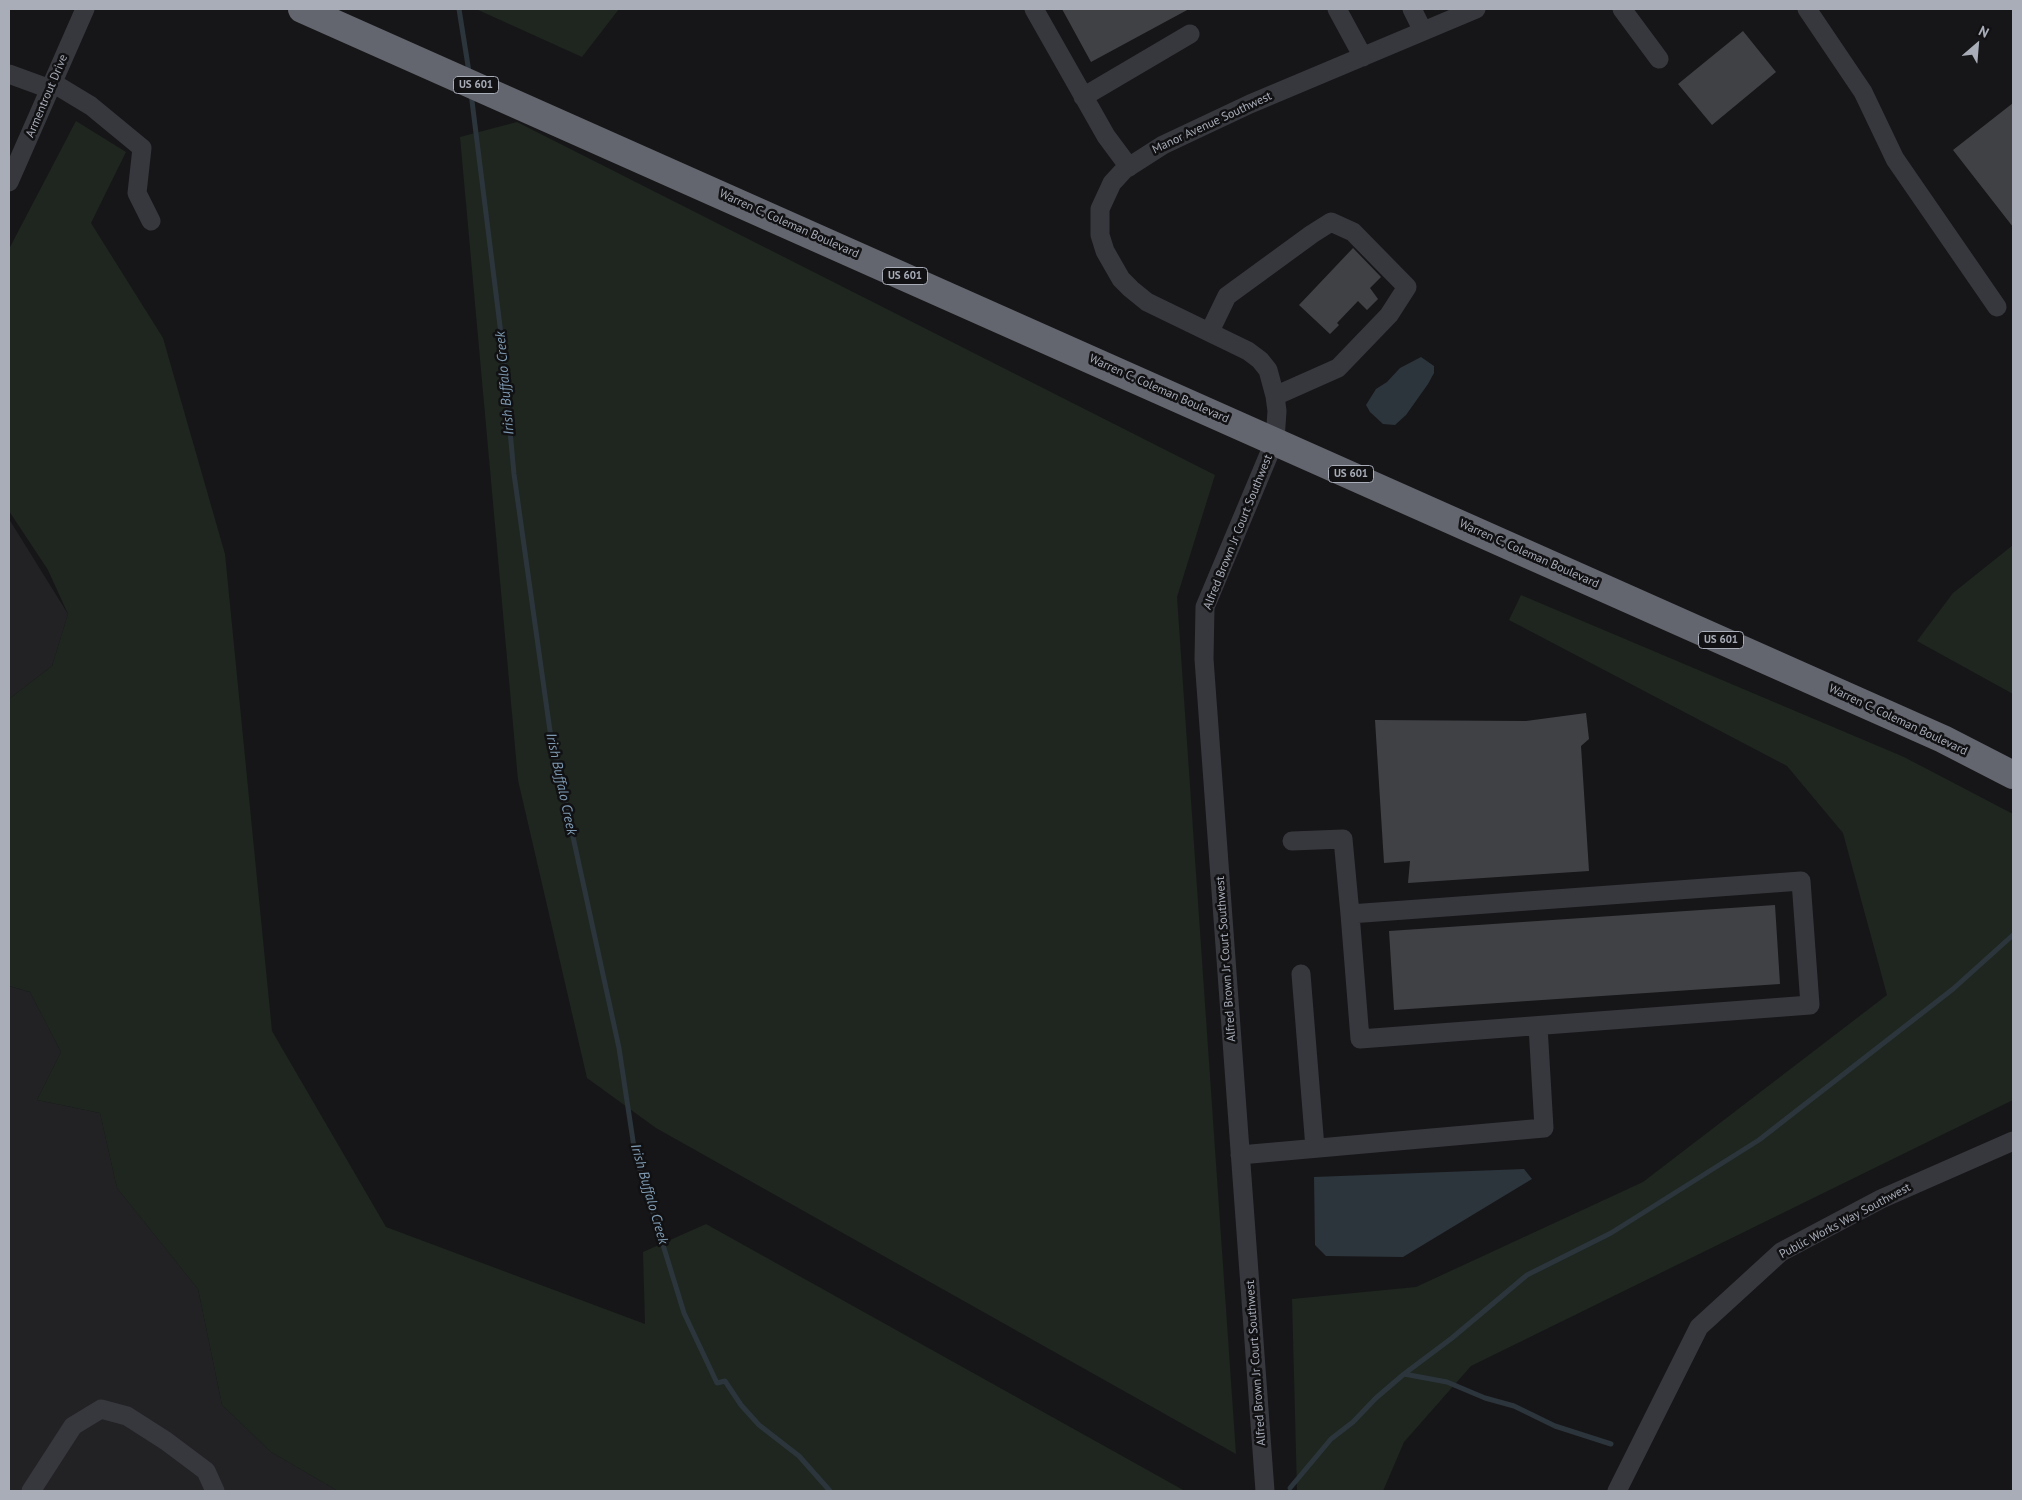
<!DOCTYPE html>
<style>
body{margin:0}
#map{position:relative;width:2022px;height:1500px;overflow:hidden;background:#161618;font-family:"PT Sans",sans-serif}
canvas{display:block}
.frame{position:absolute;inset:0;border:10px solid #a8adb8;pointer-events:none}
.north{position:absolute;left:1952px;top:20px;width:50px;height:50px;-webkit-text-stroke:4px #111113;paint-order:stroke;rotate:27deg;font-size:14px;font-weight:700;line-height:20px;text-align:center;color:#a8adb8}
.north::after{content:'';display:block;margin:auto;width:18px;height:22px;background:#a8adb8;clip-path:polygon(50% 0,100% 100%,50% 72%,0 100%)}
</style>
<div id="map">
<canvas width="2022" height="1500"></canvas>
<div class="frame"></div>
<div class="north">N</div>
</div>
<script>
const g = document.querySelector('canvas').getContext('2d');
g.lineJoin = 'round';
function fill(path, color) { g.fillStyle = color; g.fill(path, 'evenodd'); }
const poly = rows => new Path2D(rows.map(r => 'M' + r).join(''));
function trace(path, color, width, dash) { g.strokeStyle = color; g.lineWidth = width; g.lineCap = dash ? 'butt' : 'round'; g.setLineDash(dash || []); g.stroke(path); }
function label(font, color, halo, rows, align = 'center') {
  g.font = font + ' "PT Sans",sans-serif'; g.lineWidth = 5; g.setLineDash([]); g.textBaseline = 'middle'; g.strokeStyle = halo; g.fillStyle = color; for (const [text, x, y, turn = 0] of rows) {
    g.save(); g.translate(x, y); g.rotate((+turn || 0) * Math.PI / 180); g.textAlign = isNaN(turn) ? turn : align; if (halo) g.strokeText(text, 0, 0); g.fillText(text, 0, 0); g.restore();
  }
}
fill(poly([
 [9,519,68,614,52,666,9,699],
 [9,986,30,992,61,1052,37,1100,100,1113,117,1188,198,1289,222,1405,271,1452,338,1491,9,1491]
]), '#222225');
fill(poly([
 [476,9,619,9,582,57],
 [76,121,126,152,91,223,163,338,225,554,272,1031,386,1227,645,1324,643,1252,706,1224,1185,1491,338,1491,271,1452,222,1405,198,1289,117,1188,100,1113,37,1100,61,1052,30,992,9,986,9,699,52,666,68,614,48,570,9,511,9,249],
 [517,122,1215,475,1177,597,1236,1454,656,1128,587,1078,518,780,460,137],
 [2013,545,2013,694,1917,641,1953,593],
 [1521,595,1904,757,2013,814,2013,1100,1471,1366,1404,1442,1383,1491,1297,1491,1292,1299,1416,1287,1643,1182,1887,995,1843,833,1787,766,1509,620]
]), '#1e261f');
fill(poly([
 [1421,357,1434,366,1434,373,1428,384,1406,415,1395,425,1383,424,1370,412,1366,405,1376,389,1387,382,1400,368],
 [1524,1169,1532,1179,1403,1257,1326,1256,1315,1245,1314,1177]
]), '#2c353c');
trace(poly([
 [459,9,469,72],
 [471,93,501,334,514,474,550,731,619,1048,635,1154,684,1313,717,1383,725,1381,741,1405,759,1425,799,1456,830,1491],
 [1404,1374,1447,1382,1485,1398,1514,1406,1555,1426,1611,1444],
 [1290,1488,1331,1439,1353,1422,1376,1398,1404,1374,1452,1338,1527,1275,1611,1233,1759,1140,1953,989,2013,935]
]), '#2c353c', 5);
fill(poly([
 [1062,9,1189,9,1091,62],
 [1743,31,1776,72,1712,125,1678,84],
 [2013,103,2013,227,1953,150],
 [1353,248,1381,277,1370,288,1378,299,1367,310,1358,301,1337,323,1339,325,1330,334,1299,305],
 [1586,713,1589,739,1581,746,1589,871,1408,883,1410,861,1384,863,1375,720,1526,721],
 [1775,905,1780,984,1394,1010,1389,931]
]), '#404145');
trace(poly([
 [1034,9,1106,136,1129,167],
 [1337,9,1363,57],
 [1412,9,1423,31],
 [1622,9,1659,59],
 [1807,9,1863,92,1895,159,1997,307],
 [9,74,50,89],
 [53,83,91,106,142,148,137,193,151,221],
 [1083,97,1190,34],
 [9,182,85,9],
 [1210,331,1227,296,1312,234,1331,222,1353,232,1407,287,1389,315,1338,368,1275,396],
 [1292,841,1343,839,1350,914],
 [1801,881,1810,1005,1360,1039,1350,914,1801,881],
 [1301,974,1315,1148],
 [1240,1155,1544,1128,1538,1026],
 [31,1491,73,1426,101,1409,127,1416,166,1441,206,1471,215,1491],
 [1265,1491,1204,659,1205,607,1275,440,1277,411,1275,396,1268,370,1260,360,1248,351,1147,302,1131,289,1121,279,1105,251,1100,235,1100,209,1112,183,1124,170,1163,145,1250,104,1476,9],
 [1617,1491,1699,1327,1781,1252,1881,1199,2013,1141]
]), '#37383d', 19);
trace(poly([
 [302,9,1943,739,2013,775]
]), '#63666e', 28);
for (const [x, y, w] of [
 [476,85,45],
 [905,276,45],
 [1351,474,45],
 [1721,640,45]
]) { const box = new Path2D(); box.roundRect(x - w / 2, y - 8.5, w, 17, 4); g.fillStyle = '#111113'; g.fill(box); trace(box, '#a8adb8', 1); }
label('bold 11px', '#a8adb8', null, [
 ["US 601",476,85],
 ["US 601",905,276],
 ["US 601",1351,474],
 ["US 601",1721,640]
]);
label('12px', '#a8adb8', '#111113', [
 ["Armentrout Drive",47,96,-67],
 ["Manor Avenue Southwest",1212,123,-25],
 ["Warren C. Coleman Boulevard",789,224,24],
 ["Warren C. Coleman Boulevard",1159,389,24],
 ["Alfred Brown Jr Court Southwest",1238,532,-68],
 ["Warren C. Coleman Boulevard",1529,554,24],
 ["Warren C. Coleman Boulevard",1898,720,25],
 ["Alfred Brown Jr Court Southwest",1226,959,-94],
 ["Public Works Way Southwest",1845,1221,-28],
 ["Alfred Brown Jr Court Southwest",1256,1363,-94]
]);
label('italic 14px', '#7f9bb3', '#111113', [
 ["Irish Buffalo Creek",505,383,-95],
 ["Irish Buffalo Creek",561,784,78],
 ["Irish Buffalo Creek",649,1194,74]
]);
</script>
